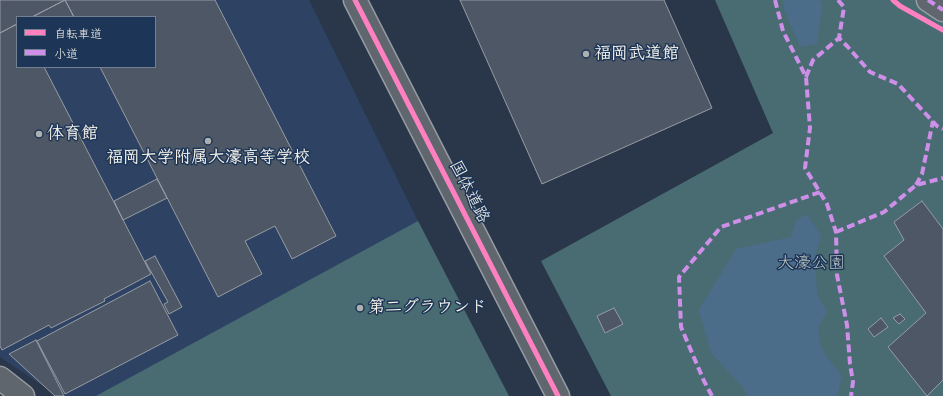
<!DOCTYPE html>
<meta charset="utf-8">
<style>
body{margin:0}
#map{position:relative;width:943px;height:396px;overflow:hidden;background:#2a374a;font-family:Itim,"Klee One",sans-serif}
canvas{display:block}
.legend{position:absolute;left:16px;top:16px;width:140px;height:52px;box-sizing:border-box;background:#1d3557;border:1px solid #738091;margin:0;padding:5px 7px;list-style:none;font-size:12px;color:#f4f1e8}
.legend li{display:flex;align-items:center;gap:8px;height:20px}
.legend b{width:20px;border:1px solid #738091}
</style>
<div id="map">
<canvas width="943" height="396"></canvas>
<ul class="legend">
<li><b style="height:5px;background:#ff80c0"></b>自転車道</li>
<li><b style="height:5px;background:#ce8fe9"></b>小道</li>
</ul>
</div>
<script>
const g = document.querySelector('canvas').getContext('2d');
g.lineJoin = 'round';
function fill(path, color) { g.fillStyle = color; g.fill(path, 'evenodd'); }
const poly = rows => new Path2D(rows.map(r => 'M' + r).join(''));
function trace(path, color, width, dash) { g.strokeStyle = color; g.lineWidth = width; g.lineCap = dash ? 'butt' : 'round'; g.setLineDash(dash || []); g.stroke(path); }
function label(font, color, halo, rows, align = 'center') {
  g.font = font + ' Itim,"Klee One",sans-serif'; g.lineWidth = 3; g.setLineDash([]); g.textBaseline = 'middle'; g.strokeStyle = halo; g.fillStyle = color; for (const [text, x, y, turn = 0] of rows) {
    g.save(); g.translate(x, y); g.rotate((+turn || 0) * Math.PI / 180); g.textAlign = isNaN(turn) ? turn : align; if (halo) g.strokeText(text, 0, 0); g.fillText(text, 0, 0); g.restore();
  }
}
fill(poly([
 [0,0,309,0,418,221,509,396,58,396,0,357],
 [17,17,155,17,155,67,17,67]
]), '#2e4364');
fill(poly([
 [715,0,943,0,943,396,611,396,541,261,773,133],
 [418,221,509,396,96,396]
]), '#486c72');
fill(poly([
 [783,0,820,0,822,7,817,44,800,47,784,9],
 [807,214,821,236,815,256,817,294,827,312,818,327,820,344,825,355,842,376,837,396,748,396,741,385,711,353,699,310,736,249,791,237,796,220]
]), '#4b6d8a');
const building = poly([
 [0,0,65,0,32,17,17,17,17,24,0,33,0,0],
 [65,0,215,0,336,236,292,259,275,226,245,241,262,274,218,297,100,67,155,67,155,17,74,17,65,0],
 [65,0,74,17,32,17,65,0],
 [460,0,664,0,712,108,542,184,460,0],
 [17,24,17,67,44,67,151,274,104,299,105,301,51,328,49,325,2,350,0,346,0,33,17,24],
 [157,179,167,198,123,220,114,201,157,179],
 [922,201,943,229,943,380,927,396,888,347,926,313,884,256,904,240,894,222,922,201],
 [155,256,182,307,169,314,164,304,168,302,145,261,155,256],
 [150,281,178,335,65,394,37,341,150,281],
 [614,308,623,324,605,333,597,316,614,308],
 [900,314,905,319,899,324,893,318,900,314],
 [881,318,888,327,874,337,868,329,881,318],
 [36,340,64,396,55,396,9,354,36,340]
]);
fill(building, '#4d5766');
trace(building, '#979ca3', 1);
const street = poly([
 [928,0,943,10],
 [0,378,23,396]
]);
const secondary = poly([
 [355,0,558,396]
]);
trace(street, '#979ca3', 25);
trace(secondary, '#979ca3', 25);
trace(street, '#60666e', 22);
trace(secondary, '#60666e', 22);
trace(poly([
 [775,0,783,31,806,77,810,128,805,168,827,204,836,232,837,275,847,325,850,364,853,382,851,396],
 [838,0,844,7,839,38,847,46,870,72,898,84,937,126,943,129],
 [928,0,943,10],
 [806,77,813,60,839,38],
 [916,185,922,174,933,121],
 [836,232,884,212,916,185,943,178],
 [712,396,704,381,681,327,679,277,721,227,820,192]
]), '#ce8fe9', 4, [8, 4]);
trace(poly([
 [355,0,558,396],
 [893,0,900,6,943,30]
]), '#ff80c0', 5);
for (const [x, y, r, color] of [
 [586,54,4,"#adb0b1"],
 [39,134,4,"#adb0b1"],
 [208,141,4,"#adb0b1"],
 [360,308,4,"#adb0b1"]
]) { const dot = new Path2D(); dot.arc(x, y, r, 0, 2 * Math.PI); g.fillStyle = color; g.fill(dot); trace(dot, '#1d3557', 1.5); }
label('bold 17px', '#f4f1e8', '#1d3557', [
 ["福岡武道館",594,54],
 ["体育館",47,134],
 ["福岡大学附属大濠高等学校",208,158,"center"],
 ["第二グラウンド",368,308]
], 'left');
label('17px', '#f4f1e8', '#1d3557', [
 ["国体道路",469,192,63]
]);
label('17px', '#bac5c1', '#1d3557', [
 ["大濠公園",811,264]
]);
</script>
